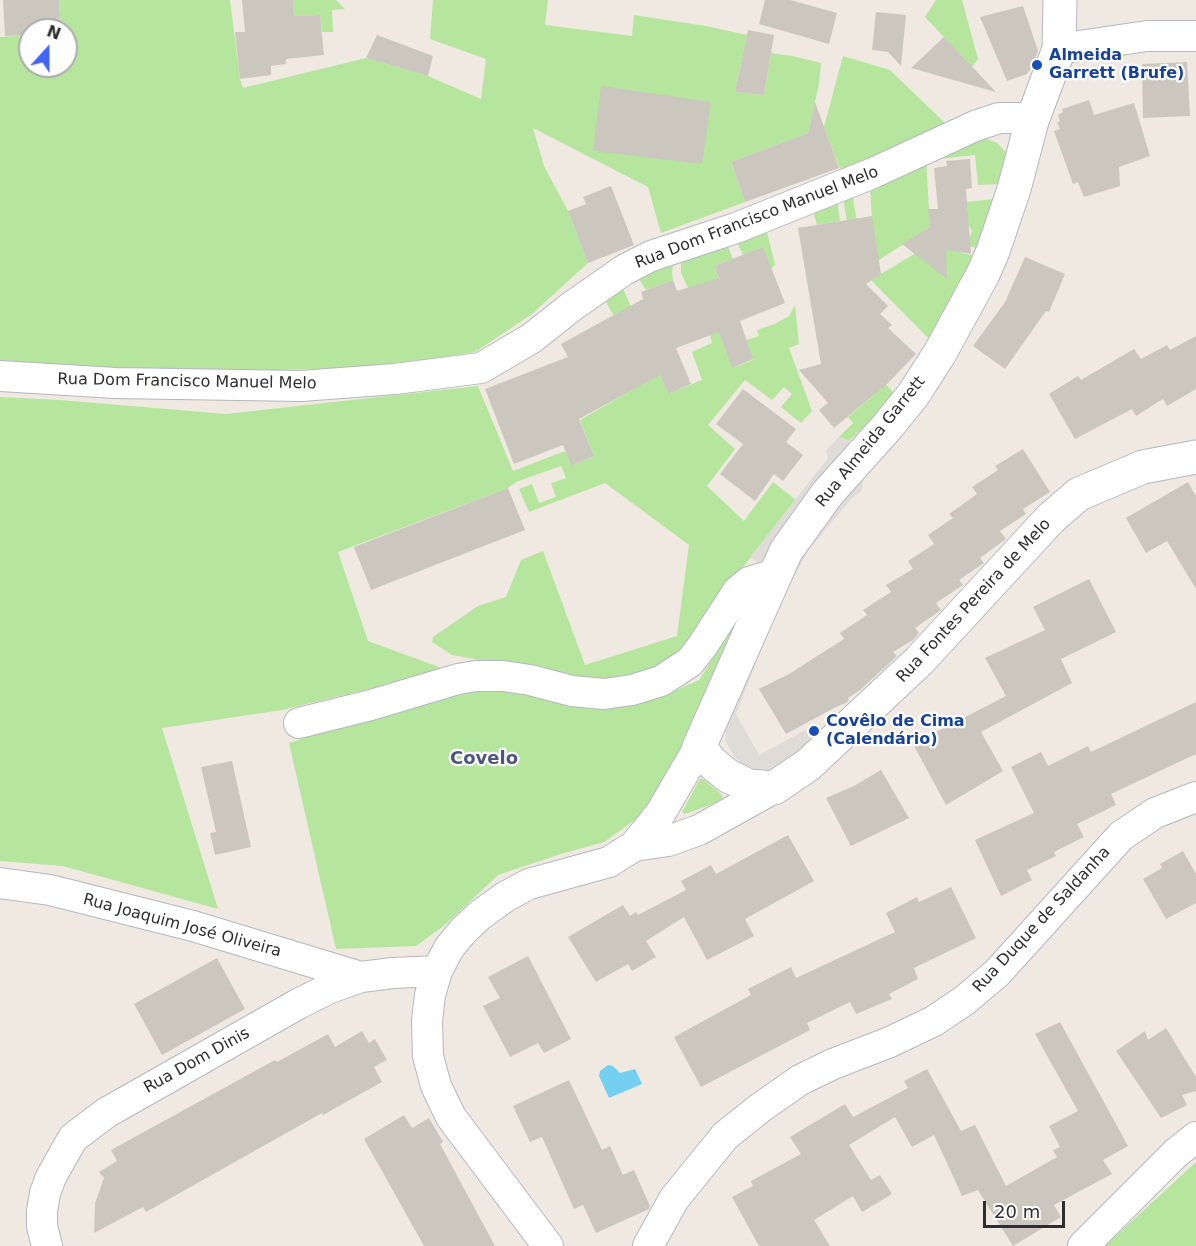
<!DOCTYPE html>
<meta charset="utf-8">
<style>
body{margin:0}
#map{position:relative;width:1196px;height:1246px;overflow:hidden;background:#efe9e1;font-family:"DejaVu Sans",sans-serif}
canvas{display:block}
.north{position:absolute;left:18px;top:18px;width:60px;height:60px;box-sizing:border-box;background:#fff;border:2px solid #ababab;border-radius:50%;rotate:21deg;font-size:16px;font-weight:700;line-height:24px;text-align:center;color:#2e2e2e}
.north::after{content:'';display:block;margin:auto;width:21px;height:27px;background:#4264fb;clip-path:polygon(50% 0,100% 100%,50% 72%,0 100%)}
.scale{position:absolute;left:983px;top:1201px;width:82px;height:27px;box-sizing:border-box;border:3px solid #2e2e2e;border-top:0;padding-left:8px;font-size:18px;line-height:21px;white-space:nowrap;color:#2e2e2e;-webkit-text-stroke:4px #fff;paint-order:stroke}
</style>
<div id="map">
<canvas width="1196" height="1246"></canvas>
<div class="north">N</div>
<div class="scale">20 m</div>
</div>
<script>
const g = document.querySelector('canvas').getContext('2d');
g.lineJoin = 'round';
function fill(path, color) { g.fillStyle = color; g.fill(path, 'evenodd'); }
const poly = rows => new Path2D(rows.map(r => 'M' + r).join(''));
function trace(path, color, width, dash) { g.strokeStyle = color; g.lineWidth = width; g.lineCap = dash ? 'butt' : 'round'; g.setLineDash(dash || []); g.stroke(path); }
function label(font, color, halo, rows, align = 'center') {
  g.font = font + ' "DejaVu Sans",sans-serif'; g.lineWidth = 4.5; g.setLineDash([]); g.textBaseline = 'middle'; g.strokeStyle = halo; g.fillStyle = color; for (const [text, x, y, turn = 0] of rows) {
    g.save(); g.translate(x, y); g.rotate((+turn || 0) * Math.PI / 180); g.textAlign = isNaN(turn) ? turn : align; if (halo) g.strokeText(text, 0, 0); g.fillText(text, 0, 0); g.restore();
  }
}
fill(poly([
 [59,0,230,0,240,79,243,88,366,58,428,76,481,99,486,59,430,39,433,0,548,0,545,25,632,36,634,15,706,26,747,35,735,92,764,95,771,53,792,56,821,63,819,84,808,133,731,162,745,202,661,233,648,187,533,128,544,166,568,211,588,263,532,314,475,352,389,367,167,373,49,366,0,360,0,37,30,35,30,66,66,66,66,30,61,30],
 [293,0,336,0,345,9,332,10,333,32,322,32,320,15,294,16],
 [936,0,962,0,978,59,972,67,925,17],
 [843,56,890,70,945,123,879,156,840,169,824,127],
 [982,137,997,143,1007,153,1008,164,1001,184,978,185,975,155,938,159],
 [926,159,930,227,876,262,854,265,843,197,852,193,857,221,872,218,870,187],
 [994,199,981,250,933,343,871,280,931,244,946,250,959,249,961,253,974,256,977,248,967,246,972,231,968,224,967,202],
 [837,200,840,221,817,225,813,210],
 [766,229,775,264,770,271,763,247,743,255,736,239],
 [726,242,733,259,714,266,731,310,732,368,753,360,746,340,759,336,757,330,775,324,789,316,795,305,799,344,789,348,812,411,801,423,781,407,792,394,784,387,772,400,745,380,708,425,735,449,707,486,744,521,773,482,796,500,721,595,683,656,632,678,591,680,452,655,432,642,433,637,478,606,506,597,521,560,543,551,585,665,677,636,689,545,605,483,529,512,519,489,532,484,539,503,556,497,551,483,566,478,561,466,516,482,508,488,338,552,368,641,447,670,282,710,162,728,218,909,63,866,0,861,0,397,60,400,226,414,478,386,513,471,565,451,571,466,594,456,580,420,653,378,632,349,606,302,623,288,668,394,702,380,692,352,712,343,710,334,681,273,681,258],
 [674,261,672,271,673,280,646,290,636,274],
 [872,370,895,394,886,406,849,441,839,437,853,423,848,417,873,396,860,380],
 [739,618,682,752,639,817,604,842,561,854,498,875,445,925,416,946,336,949,289,743,446,692,489,686,599,709,661,697,699,680],
 [700,779,703,779,722,795,723,800,685,814,682,812],
 [1196,1162,1196,1246,1105,1246]
]), '#b6e59e');
fill(poly([
 [839,437,855,445,804,503,761,565,750,557,828,458,826,450],
 [864,473,862,490,851,499,808,551,790,584,775,615,736,714,759,755,805,730,810,738,807,755,760,776,743,766,732,753,726,741,725,725,802,547]
]), '#dfdcd8');
fill(poly([
 [608,1065,613,1066,620,1073,635,1069,642,1084,609,1098,599,1076,600,1071]
]), '#75cff0');
fill(poly([
 [3,0,59,0,61,30,30,30,30,35,5,36],
 [242,0,293,0,294,16,320,15,324,55,286,59,286,64,271,66,271,75,240,79,235,32,245,32],
 [765,0,790,0,837,13,829,44,759,24],
 [1023,6,1038,51,1032,67,1027,74,1007,81,980,17],
 [876,12,906,15,901,66,888,52,872,50],
 [748,30,774,35,764,95,735,92],
 [377,35,433,56,428,76,366,58],
 [944,37,996,92,911,68],
 [1187,62,1190,116,1143,118,1142,64],
 [601,86,711,102,702,164,593,151],
 [1089,100,1094,115,1134,103,1150,156,1119,167,1120,186,1084,197,1078,182,1073,184,1054,131,1060,129,1057,122,1060,121,1058,115,1063,112,1062,109],
 [815,102,839,168,745,202,731,162,808,133],
 [970,159,972,188,966,189,971,254,946,250,947,279,902,244,930,227,928,209,938,209,934,168,947,166,946,161],
 [611,186,634,245,588,263,568,211,586,204,583,197],
 [872,216,881,274,866,284,888,306,880,314,892,325,888,328,916,354,887,384,834,428,819,410,828,403,799,370,821,364,798,228],
 [763,247,785,303,740,321,753,359,732,368,719,332,676,348,691,384,668,394,660,375,579,419,594,456,571,466,563,445,514,464,485,389,568,357,561,344,643,299,641,292,673,280,677,291,719,278,714,266],
 [1025,257,1065,274,1049,312,1046,311,1005,369,973,346,1005,302],
 [1196,336,1196,389,1167,406,1163,399,1136,416,1132,409,1075,439,1049,394,1078,376,1081,380,1134,349,1141,359,1167,345,1170,350],
 [743,389,796,429,786,442,803,455,783,481,774,474,755,501,720,474,743,444,716,424],
 [1023,449,1050,492,1023,509,1026,514,1000,531,1006,539,980,558,984,563,959,580,963,585,936,603,941,610,915,628,919,633,913,640,893,652,897,656,860,690,848,698,849,700,846,703,836,707,786,734,759,689,789,674,844,639,840,633,867,615,863,610,891,592,886,585,913,569,908,561,934,544,928,535,953,518,949,514,977,494,972,487,998,470,995,466],
 [1188,482,1196,496,1196,589,1167,541,1146,553,1126,518],
 [508,488,525,530,371,590,354,547],
 [1089,579,1116,632,1061,659,1072,683,981,732,1003,771,946,805,913,744,1006,696,985,658,1045,630,1033,607],
 [1196,702,1196,754,1111,794,1116,805,1077,824,1084,837,1054,852,1056,856,1027,870,1032,880,1001,896,975,840,1034,813,1011,767,1041,752,1048,766,1088,746,1091,752],
 [232,761,251,847,215,855,210,833,216,832,201,767],
 [881,770,909,818,851,846,826,798,854,786],
 [788,835,814,881,745,919,754,936,707,960,684,917,646,941,656,957,632,971,628,964,596,982,568,937,623,905,630,916,636,912,638,915,686,890,681,881,711,865,716,874],
 [1183,851,1196,874,1196,903,1166,919,1143,879,1162,868,1160,864],
 [951,887,976,938,914,968,918,979,889,994,892,999,856,1014,850,1002,807,1023,810,1030,701,1087,674,1037,751,995,748,989,791,967,796,978,895,932,886,913,917,897,919,902],
 [528,956,571,1039,544,1053,538,1043,510,1057,483,1006,500,998,488,977],
 [217,958,245,1009,162,1055,134,1004],
 [1060,1022,1128,1146,1103,1160,1112,1174,1054,1205,1061,1217,1013,1246,978,1190,962,1196,934,1135,912,1147,895,1117,849,1145,871,1180,880,1175,892,1194,862,1212,853,1196,814,1220,830,1246,759,1246,732,1197,753,1186,751,1181,801,1154,790,1137,845,1104,853,1117,908,1088,904,1081,927,1069,961,1131,975,1125,1006,1186,1057,1157,1053,1150,1060,1147,1049,1126,1078,1111,1035,1034],
 [1166,1028,1196,1077,1196,1091,1182,1095,1187,1105,1161,1118,1116,1051,1145,1031,1148,1040],
 [362,1031,369,1043,375,1039,387,1060,374,1067,382,1082,323,1115,322,1113,146,1212,143,1207,94,1233,95,1203,104,1178,99,1172,117,1161,111,1150,275,1060,277,1062,328,1034,335,1047],
 [569,1080,602,1150,610,1146,623,1175,634,1170,650,1206,649,1209,596,1233,583,1205,574,1209,542,1137,530,1142,513,1106],
 [404,1115,412,1128,429,1118,443,1142,440,1144,495,1246,424,1246,364,1139]
]), '#cbc7bf');
const minor = poly([
 [1059,49,1147,36,1196,36],
 [0,376,115,383,301,386,395,379,481,368,532,338,571,307,624,270,651,256,736,228,873,173,975,126,999,118,1017,118,1032,121],
 [299,723,371,705,458,679,476,676,503,676,530,680,572,691,604,694,632,690,661,681,690,662,703,645,738,591,749,582,775,574],
 [634,846,660,814,699,747],
 [0,883,50,890,193,926,361,977],
 [47,1246,42,1226,42,1211,45,1193,51,1177,73,1138,106,1113,298,1004,330,988,361,977,393,973,437,971],
 [548,1246,451,1117,436,1086,428,1056,427,1021,430,995,437,971,449,948,463,931,480,915,505,897,529,884,609,862,634,846,668,841,699,830,774,788],
 [648,1246,674,1199,725,1136,760,1108,800,1080,833,1064,890,1042,934,1021,965,1000,997,973,1121,836,1155,813,1196,797],
 [1083,1246,1176,1153,1196,1137]
]);
const tertiary = poly([
 [1060,0,1059,49,1032,121,1014,189,993,251,983,274,940,353,913,395,887,427,827,494,786,551,699,747,711,762,728,776,749,786,774,788,808,765,919,661,1051,518,1079,494,1143,467,1196,457]
]);
trace(minor, '#b4b7c1', 32);
trace(tertiary, '#b4b7c1', 35);
trace(minor, '#fff', 30);
trace(tertiary, '#fff', 33);
for (const [x, y, r, color] of [
 [1037,65,6,"#1a4fb4"],
 [814,731,6,"#1a4fb4"]
]) { const dot = new Path2D(); dot.arc(x, y, r, 0, 2 * Math.PI); g.fillStyle = color; g.fill(dot); trace(dot, '#fff', 2); }
label('bold 16px', '#164399', '#fff', [
 ["Almeida",1049,56],
 ["Garrett (Brufe)",1049,74],
 ["Covêlo de Cima",826,722],
 ["(Calendário)",826,740]
], 'left');
label('16px', '#2e2e2e', '#fff', [
 ["Rua Dom Francisco Manuel Melo",757,218,-21],
 ["Rua Dom Francisco Manuel Melo",187,382,1],
 ["Rua Almeida Garrett",871,442,-51],
 ["Rua Fontes Pereira de Melo",974,601,-47],
 ["Rua Duque de Saldanha",1042,920,-47],
 ["Rua Joaquim José Oliveira",182,926,15],
 ["Rua Dom Dinis",197,1061,-29]
]);
label('bold 18px', '#4d5680', '#fff', [
 ["Covelo",484,759]
]);
</script>
